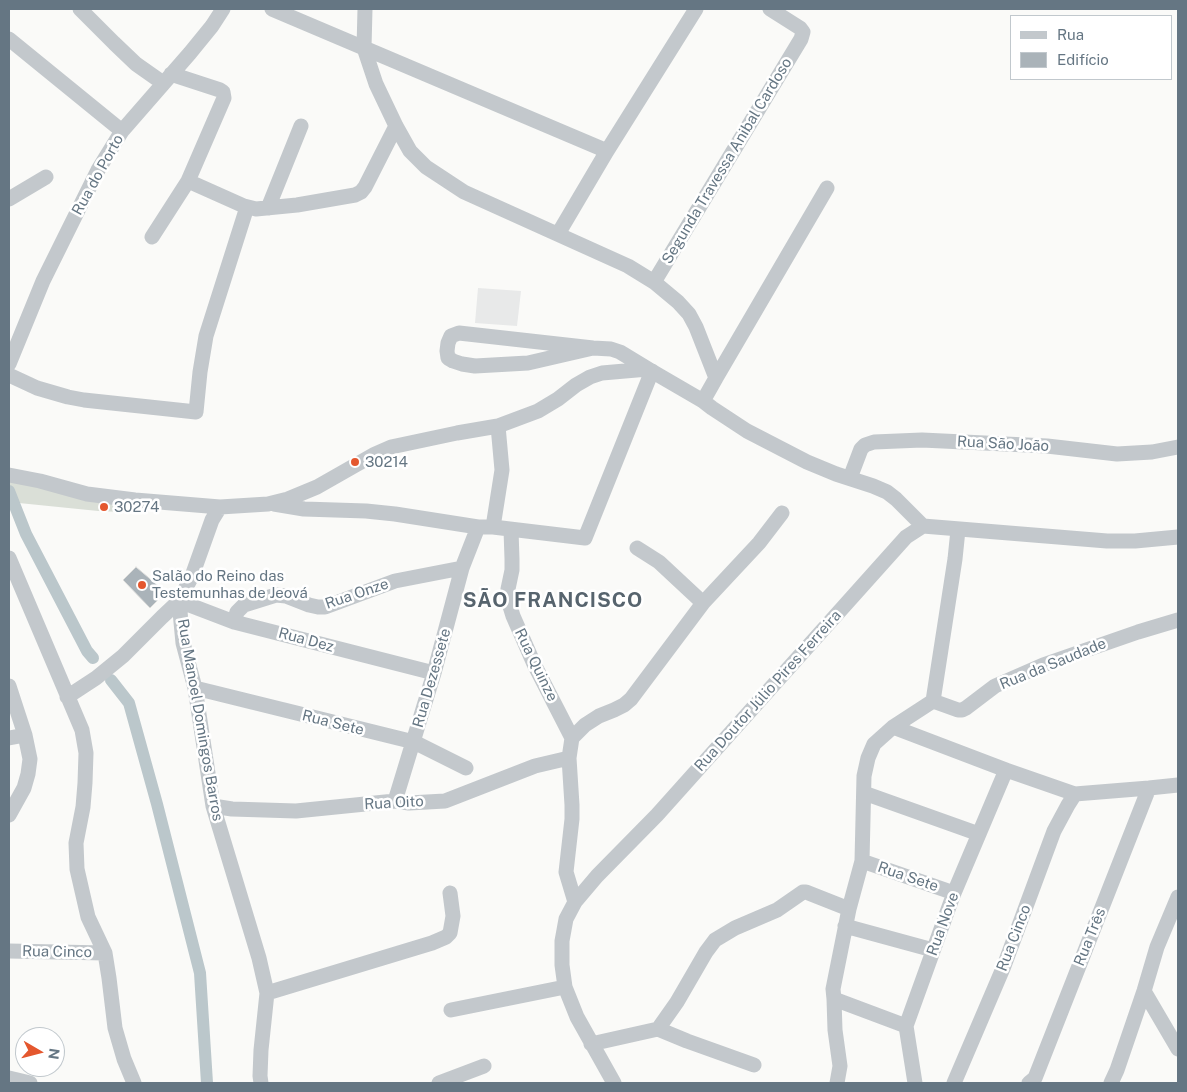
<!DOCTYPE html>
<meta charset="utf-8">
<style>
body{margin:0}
#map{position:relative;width:1187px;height:1092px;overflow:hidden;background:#fafaf8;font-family:"Public Sans",sans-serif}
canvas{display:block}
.frame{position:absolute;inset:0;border:10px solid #657683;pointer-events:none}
.legend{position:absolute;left:1010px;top:15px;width:162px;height:65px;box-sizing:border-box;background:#fff;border:1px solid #c1c8cd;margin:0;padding:6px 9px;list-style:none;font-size:15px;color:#657683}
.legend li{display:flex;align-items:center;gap:10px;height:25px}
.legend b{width:25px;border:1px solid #c1c8cd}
.north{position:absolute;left:15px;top:1027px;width:50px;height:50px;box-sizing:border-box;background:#fff;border:1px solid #c1c8cd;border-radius:50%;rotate:98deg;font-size:14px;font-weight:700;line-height:20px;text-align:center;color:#657683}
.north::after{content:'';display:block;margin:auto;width:18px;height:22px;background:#e4572e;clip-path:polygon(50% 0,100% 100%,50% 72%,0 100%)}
</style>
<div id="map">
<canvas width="1187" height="1092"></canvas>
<div class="frame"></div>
<ul class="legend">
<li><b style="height:6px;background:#c3c8cc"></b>Rua</li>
<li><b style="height:14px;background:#aab3b9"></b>Edifício</li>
</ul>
<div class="north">N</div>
</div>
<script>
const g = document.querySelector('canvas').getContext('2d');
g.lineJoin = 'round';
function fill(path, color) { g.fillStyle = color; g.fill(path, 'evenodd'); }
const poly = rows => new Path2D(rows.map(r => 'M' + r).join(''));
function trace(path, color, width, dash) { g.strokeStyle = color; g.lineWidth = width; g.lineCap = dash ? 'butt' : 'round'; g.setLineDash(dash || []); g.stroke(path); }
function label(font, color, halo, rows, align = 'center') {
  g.font = font + ' "Public Sans",sans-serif'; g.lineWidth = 5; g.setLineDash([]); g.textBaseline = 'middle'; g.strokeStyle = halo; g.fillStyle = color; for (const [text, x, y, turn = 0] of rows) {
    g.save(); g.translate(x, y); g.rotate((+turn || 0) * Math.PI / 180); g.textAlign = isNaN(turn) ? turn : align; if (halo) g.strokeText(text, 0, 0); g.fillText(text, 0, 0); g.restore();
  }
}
fill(poly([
 [478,288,521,291,517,326,475,323]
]), '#e8e9e9');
fill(poly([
 [9,479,126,506,125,511,121,512,98,511,9,502]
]), '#dadfd7');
trace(poly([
 [9,491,26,534,87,651,93,658],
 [111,680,129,703,157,804,200,973,207,1083]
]), '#bbc7cb', 12);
const building = poly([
 [136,567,162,589,160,592,163,595,150,608,123,580,136,567]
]);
fill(building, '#aab3b9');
trace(building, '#dcdcda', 1);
trace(poly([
 [80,9,114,43,136,64,163,83],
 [272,9,607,151],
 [365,9,364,48,376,84,396,126,410,151,426,167,464,192,628,266,654,282,678,302,689,314,696,327,716,378,703,401],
 [9,39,122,131],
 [188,181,244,206,256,209,297,205,355,195,361,192,365,187,396,126],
 [9,199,46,177],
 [268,208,301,126],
 [558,234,607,151,696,9],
 [152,237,188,181,224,98,223,92,220,90,171,74],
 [654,282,801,39,803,32,800,28,770,9],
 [593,348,528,363,475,366,462,364,453,361,448,358,447,351,448,343,451,336,459,333,593,348,611,349,620,352,648,369],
 [9,364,43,281,98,170,122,131,190,53,212,26,223,9],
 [9,375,37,388,68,397,84,400,196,412,200,372,206,336,247,207],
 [716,378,827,188],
 [9,475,40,481,87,494,135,500,220,507,268,504,288,499,317,487,375,454,391,447,457,433,498,426,538,411,558,399,576,385,590,377,602,373,648,369,703,401,712,408,747,431,807,462,836,474,873,486,887,492,896,499,923,526],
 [850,478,861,449,865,445,874,442,922,440,1047,446,1117,454,1152,452,1178,447],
 [274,504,304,509,366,511,395,514,478,527,493,527,585,538,652,371],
 [220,507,212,520,192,576,179,601,183,643,195,688,213,806,259,958,267,993,261,1050,260,1076,261,1083],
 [493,527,502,470,498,426],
 [511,530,512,559,512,570,508,589,509,603,513,616,534,664,572,738],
 [637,548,659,562,703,603],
 [9,558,82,730,86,753,85,783,83,807,76,843,77,869,88,917,105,953,109,978,115,1028,124,1059,134,1083],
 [234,622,237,612,244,605,276,595,286,596,309,605,318,607,325,607,395,581,462,568],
 [9,686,25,735,30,759,28,774,24,788,9,815],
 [195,688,414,742,466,768],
 [67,697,96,678,123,656,162,617,179,601,234,622,434,673],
 [933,701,958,710,962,710,966,708,995,686,1043,665,1138,632,1178,620],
 [933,701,955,559,958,530],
 [893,727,1006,770,1075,794,1149,788,1178,785],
 [9,738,25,735],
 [864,793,979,834],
 [395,801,434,673,462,568,478,527],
 [213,806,232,809,296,811,395,801,409,803,445,801,535,766,569,758],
 [862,861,954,893],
 [575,902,566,872,572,819,572,805,569,758,572,738,585,725,599,716,614,710,624,705,631,699,703,603,759,543,782,513],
 [845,926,933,950],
 [9,951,105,953],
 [1144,991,1178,1049],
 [267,993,432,943,446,937,450,933,453,916,450,893],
 [834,999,835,1030,840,1066,837,1083],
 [451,1010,565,987],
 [906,1026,834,999,833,989,849,909,862,861,864,776,868,758,874,744,893,727,933,701],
 [658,1029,677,1002,706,952,715,940,735,928,777,910,803,892,806,892,849,909],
 [591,1044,658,1029,687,1041,754,1065],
 [9,1078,30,1083],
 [439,1083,484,1066],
 [614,1083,577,1017,565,987,562,965,562,941,566,919,575,902,597,876,657,815,906,537,923,526,1107,541,1135,541,1178,537],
 [915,1083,906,1026,954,893,1006,770],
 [954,1083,1004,966,1054,831,1068,805,1075,794],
 [1029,1083,1035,1078,1149,788],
 [1111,1083,1117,1070,1144,991,1157,947,1178,897]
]), '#c3c8cc', 15);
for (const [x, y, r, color] of [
 [355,462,5,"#e4572e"],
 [104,507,5,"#e4572e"],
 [142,585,5,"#e4572e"]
]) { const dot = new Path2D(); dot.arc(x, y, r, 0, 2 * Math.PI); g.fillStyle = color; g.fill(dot); trace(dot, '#fff', 2); }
label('15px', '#657683', '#fff', [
 ["Segunda Travessa Anibal Cardoso",727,161,-59],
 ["Rua do Porto",98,175,-61],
 ["Rua São João",1003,444,3],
 ["Rua Onze",357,594,-19],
 ["Rua Dez",306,640,15],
 ["Rua da Saudade",1053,664,-22],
 ["Rua Quinze",536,665,64],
 ["Rua Dezessete",432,678,-74],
 ["Rua Doutor Júlio Pires Ferreira",768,691,-48],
 ["Rua Manoel Domingos Barros",200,720,80],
 ["Rua Sete",333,723,14],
 ["Rua Oito",394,803,-3],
 ["Rua Sete",908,877,19],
 ["Rua Nove",943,924,-70],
 ["Rua Três",1090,937,-68],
 ["Rua Cinco",1014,938,-69],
 ["Rua Cinco",57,952,1]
]);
label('15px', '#657683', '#fff', [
 ["30214",365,462],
 ["30274",114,507],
 ["Salão do Reino das",152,576],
 ["Testemunhas de Jeová",152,593]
], 'left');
g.letterSpacing = '1px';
label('bold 20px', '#57646e', '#fff', [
 ["SÃO FRANCISCO",553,601]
]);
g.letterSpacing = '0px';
</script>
